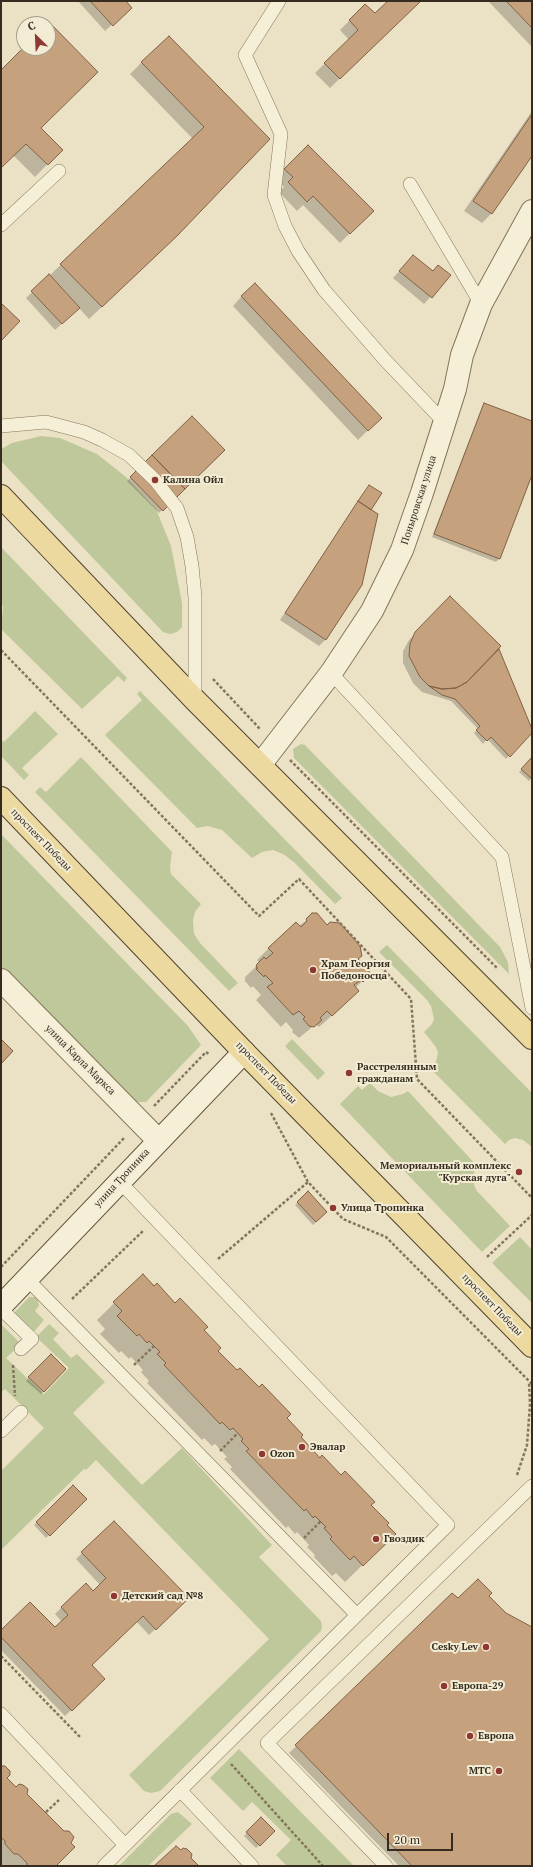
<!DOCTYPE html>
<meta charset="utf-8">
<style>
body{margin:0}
#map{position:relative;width:533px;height:1867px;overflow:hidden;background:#ebe2c5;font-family:"PT Serif",serif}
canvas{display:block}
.frame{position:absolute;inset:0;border:2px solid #352c1f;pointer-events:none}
.north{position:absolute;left:16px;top:16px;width:40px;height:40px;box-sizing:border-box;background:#f3ecd4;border:1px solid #a79f8c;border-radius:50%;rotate:336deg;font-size:11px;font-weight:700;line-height:16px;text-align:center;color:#352c1f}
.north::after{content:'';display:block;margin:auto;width:14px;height:18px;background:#8e3831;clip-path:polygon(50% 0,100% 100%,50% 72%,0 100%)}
.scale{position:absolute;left:387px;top:1833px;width:66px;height:18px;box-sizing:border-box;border:2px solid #352c1f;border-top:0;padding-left:5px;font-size:12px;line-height:14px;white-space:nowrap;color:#352c1f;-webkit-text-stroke:3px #f3ecd4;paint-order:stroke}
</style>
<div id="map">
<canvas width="533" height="1867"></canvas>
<div class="frame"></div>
<div class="north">С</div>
<div class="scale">20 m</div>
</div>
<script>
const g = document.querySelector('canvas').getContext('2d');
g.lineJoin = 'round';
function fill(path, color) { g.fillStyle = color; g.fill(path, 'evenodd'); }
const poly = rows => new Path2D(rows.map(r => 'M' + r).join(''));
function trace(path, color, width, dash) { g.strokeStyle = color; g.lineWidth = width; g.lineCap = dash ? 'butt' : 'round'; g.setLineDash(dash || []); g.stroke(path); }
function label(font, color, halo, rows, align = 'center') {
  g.font = font + ' "PT Serif",serif'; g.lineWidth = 4; g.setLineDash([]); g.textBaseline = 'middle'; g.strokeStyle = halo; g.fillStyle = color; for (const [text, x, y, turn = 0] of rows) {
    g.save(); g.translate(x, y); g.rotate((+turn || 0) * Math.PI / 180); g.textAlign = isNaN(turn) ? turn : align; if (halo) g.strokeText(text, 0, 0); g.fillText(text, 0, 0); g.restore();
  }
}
fill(poly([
 [41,436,60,438,97,454,126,477,156,509,171,546,182,603,182,627,177,632,170,634,163,632,1,461,1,449,12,443],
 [1,547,127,678,124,682,118,676,82,709,1,629,3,607,1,601],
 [140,691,342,898,335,904,294,862,283,854,273,850,267,851,262,852,252,858,222,830,208,826,197,828,105,735,142,700,137,694],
 [35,711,58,734,22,768,29,775,24,780,1,756,1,739,4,742],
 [301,744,305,745,500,947,508,962,509,974,294,758,293,749],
 [81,757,172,852,170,867,171,874,201,904,195,912,193,920,194,934,200,943,238,983,229,991,35,792,40,787,46,792],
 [1,834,188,1026,201,1045,146,1102,136,1102,1,969],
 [387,945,532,1093,532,1147,523,1140,515,1138,509,1140,505,1144,431,1069,435,1065,438,1053,436,1047,424,1032,432,1024,434,1019,431,1006,427,1000,379,952],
 [292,1039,325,1073,318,1080,285,1046],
 [370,1083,378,1091,391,1097,403,1094,408,1091,478,1167,474,1172,474,1185,477,1191,510,1226,482,1252,340,1104,358,1086,362,1090],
 [520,1237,532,1250,532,1303,492,1263],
 [29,1297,36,1297,38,1300,39,1306,35,1311,44,1320,32,1334,13,1314],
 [1,1324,21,1344,6,1358,44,1394,69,1368,36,1337,49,1324,59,1333,53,1339,71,1358,77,1354,105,1382,73,1413,142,1485,182,1448,272,1545,259,1557,321,1621,322,1626,321,1631,160,1791,151,1793,144,1791,129,1775,269,1639,96,1460,86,1470,84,1469,1,1550,1,1471,44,1428,5,1389,1,1392],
 [239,1749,354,1866,287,1866,276,1855,291,1840,252,1802,243,1811,210,1778],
 [178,1812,192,1824,148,1866,119,1866,171,1814]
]), '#bfc89a');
fill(poly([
 [78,1,125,1,124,14,105,31],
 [389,1,420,1,330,88,315,73,349,40,340,30,365,5,375,15],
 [488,1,532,1,532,47],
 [48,48,97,72,40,128,61,150,35,177,13,155,1,167,1,71],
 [142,62,268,139,164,248,89,319,79,308,55,330,26,298,193,139,130,74],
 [532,111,532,154,491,214,482,223,464,211],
 [308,147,372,211,340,243,303,205,297,211,279,192,284,187,276,179],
 [413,256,433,272,450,275,424,304,393,278],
 [242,296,371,427,358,440,233,306],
 [485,404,532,422,532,472,499,559,496,562,432,537,482,407],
 [192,418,175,498,159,513,127,481],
 [355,506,371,509,326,639,319,646,280,620],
 [450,597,472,676,532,731,506,759,487,739,483,744,474,733,478,729,451,701,422,692,413,683,403,663,403,651,409,640],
 [532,759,532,778,529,781,519,772],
 [315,914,357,959,369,975,355,988,346,1003,319,1027,316,1024,299,1038,292,1032,293,1030,286,1022,281,1027,256,1000,261,995,253,986,251,988,245,981,245,977,260,963,257,960,269,948],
 [308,1193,326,1212,313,1225,295,1205],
 [143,1275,203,1330,217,1351,286,1418,299,1437,320,1459,370,1505,377,1551,345,1582,336,1573,332,1576,314,1557,315,1555,307,1547,309,1545,297,1532,295,1534,288,1526,286,1528,230,1469,232,1467,224,1459,227,1457,215,1444,212,1446,204,1438,202,1440,147,1383,149,1381,141,1372,143,1370,131,1357,129,1359,121,1351,119,1353,100,1334,105,1329,97,1320],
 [51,1355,65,1369,41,1394,26,1381],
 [73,1487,86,1499,46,1538,34,1525],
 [114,1522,188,1598,149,1635,136,1621,90,1665,104,1679,65,1716,1,1650,1,1631,55,1629,62,1622,55,1614,61,1608,86,1584,93,1592,100,1585,76,1559],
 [452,1595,458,1600,488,1596,505,1613,532,1629,532,1866,399,1866,289,1753],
 [1,1767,6,1778,16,1788,37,1804,53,1822,55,1866,1,1866],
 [261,1818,274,1831,256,1848,244,1836]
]), '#0003');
const building = poly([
 [90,1,126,1,132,8,113,26,90,1],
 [388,1,421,1,340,79,324,63,358,30,349,20,365,4,375,13,388,1],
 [506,1,532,1,532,28,506,1],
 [49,22,98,72,41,128,63,150,48,165,26,144,1,168,1,70,24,47,48,48,47,24,49,22],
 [169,36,270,139,177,236,102,307,60,264,204,127,141,62,169,36],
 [532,114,532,156,492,214,473,201,532,114],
 [308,145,374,211,350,234,313,196,307,202,288,182,293,177,284,169,308,145],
 [413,255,433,271,438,265,451,275,432,298,399,271,413,255],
 [49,274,80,308,62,324,31,291,49,274],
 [255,283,382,418,368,431,241,296,255,283],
 [1,303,20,321,2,340,1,339,1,303],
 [484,403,532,421,532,475,500,559,434,534,484,403],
 [192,416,225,450,185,489,152,455,192,416],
 [152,455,185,489,163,511,130,477,152,455],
 [369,485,382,493,371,510,358,501,369,485],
 [358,501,378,514,362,585,326,640,285,613,358,501],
 [450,596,501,646,467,682,456,688,442,689,429,686,420,677,409,656,410,644,415,632,450,596],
 [499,649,532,729,532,733,510,757,491,737,487,741,476,730,480,726,455,699,442,695,429,686,442,689,456,688,467,682,499,649],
 [532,757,532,779,521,769,532,757],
 [312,913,317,913,327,925,330,922,340,923,360,946,362,956,358,959,370,970,369,971,370,973,370,975,363,982,361,980,354,985,359,991,332,1016,327,1011,320,1018,322,1020,314,1027,309,1026,303,1019,305,1017,299,1011,293,1015,267,987,273,983,265,975,264,977,256,969,258,968,256,967,257,964,264,957,266,959,273,953,268,948,296,922,301,927,307,921,306,919,312,913],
 [1,1039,13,1051,1,1064,1,1039],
 [308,1191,327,1212,316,1222,297,1202,308,1191],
 [143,1274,154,1286,157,1283,175,1303,180,1298,208,1327,204,1330,221,1348,218,1351,237,1370,240,1368,259,1387,262,1384,291,1414,287,1418,303,1435,301,1437,320,1458,322,1455,341,1475,345,1471,375,1502,371,1505,389,1523,387,1525,396,1534,363,1566,354,1556,350,1560,330,1539,332,1537,324,1528,326,1527,315,1516,313,1518,306,1509,304,1511,246,1451,249,1449,241,1441,243,1439,233,1428,230,1430,222,1422,220,1424,164,1365,166,1363,157,1354,160,1352,149,1341,147,1343,139,1334,137,1336,117,1316,122,1311,113,1302,143,1274],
 [51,1354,66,1369,44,1392,28,1377,51,1354],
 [73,1485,87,1499,50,1536,36,1522,73,1485],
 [114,1521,189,1598,156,1630,143,1616,92,1665,105,1679,72,1711,1,1637,1,1630,30,1602,55,1627,68,1615,61,1607,86,1583,93,1591,106,1578,81,1552,114,1521],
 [478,1579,492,1593,489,1596,506,1613,532,1627,532,1866,412,1866,295,1745,452,1593,458,1598,478,1579],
 [1,1766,5,1766,10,1771,10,1775,7,1778,16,1787,19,1784,23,1785,28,1789,27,1794,64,1831,69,1831,74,1837,71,1843,75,1847,56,1866,27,1866,27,1863,18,1854,14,1854,5,1844,5,1841,1,1837,1,1766],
 [261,1817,275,1831,260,1846,246,1832,261,1817],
 [176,1846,181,1850,183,1848,187,1849,192,1854,191,1858,199,1866,154,1866,176,1846]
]);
fill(building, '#c6a17e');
trace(building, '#816144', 1);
const lane = poly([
 [279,1,245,55,281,134,274,195,285,226,298,251,324,290,385,360,444,422],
 [410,184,481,304],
 [1,225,59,171],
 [1,426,46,422,84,432,102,440,129,455,155,480,177,508,187,537,192,566,195,597,195,700],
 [331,673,502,857,532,1008],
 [27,1279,357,1615,448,1525,119,1181],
 [1,1309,32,1339,21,1349],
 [1,1431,21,1412],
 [1,1714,125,1845],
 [180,1790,252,1866],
 [104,1866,357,1615],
 [386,1866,267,1743,532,1486]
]);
const street = poly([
 [260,765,331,673,372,611,402,550,422,493,455,389,462,355,481,304,532,211],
 [1,980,158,1140]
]);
const secondary = poly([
 [1,1306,244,1052]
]);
const primary = poly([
 [1,496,195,700,532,1038],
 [1,798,244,1052,532,1346]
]);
trace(lane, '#84755c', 14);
trace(street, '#84755c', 24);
trace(secondary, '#665640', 24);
trace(primary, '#524330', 24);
trace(poly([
 [1,650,259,916,299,879,411,999,417,1079,532,1198],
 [213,679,260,729],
 [290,760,498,969],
 [154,1106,206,1052,210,1055],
 [271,1113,308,1182,343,1219,386,1237,532,1384],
 [487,1257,532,1215],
 [218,1259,308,1182],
 [1,1267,125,1137],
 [72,1299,143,1231],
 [13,1365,15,1396],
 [134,1365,154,1346],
 [220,1451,238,1433],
 [517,1475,527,1445,530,1404,529,1382],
 [304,1538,321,1521],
 [1,1656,80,1737],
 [231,1764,323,1866],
 [46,1812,59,1800]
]), '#84755c', 2.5, [3, 2]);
trace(lane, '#f6efd7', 13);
trace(street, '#f6efd7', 22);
trace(secondary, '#f6efd7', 22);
trace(primary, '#ebd9a0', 22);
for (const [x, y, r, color] of [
 [155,480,4,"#8e3831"],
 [313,970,4,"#8e3831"],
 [349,1073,4,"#8e3831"],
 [519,1172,4,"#8e3831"],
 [333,1208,4,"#8e3831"],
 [302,1447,4,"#8e3831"],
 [262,1454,4,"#8e3831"],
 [376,1539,4,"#8e3831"],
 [114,1596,4,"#8e3831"],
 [486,1647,4,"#8e3831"],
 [444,1686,4,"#8e3831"],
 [470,1736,4,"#8e3831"],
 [499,1771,4,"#8e3831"]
]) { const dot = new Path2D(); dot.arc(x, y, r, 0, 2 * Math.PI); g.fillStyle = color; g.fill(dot); trace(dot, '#f3ecd4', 1.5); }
label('bold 10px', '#352c1f', '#f3ecd4', [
 ["Калина Ойл",163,480],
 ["Храм Георгия",321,964],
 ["Победоносца",321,976],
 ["Расстрелянным",357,1067],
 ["гражданам",357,1079],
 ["Мемориальный комплекс",511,1166,"right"],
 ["\"Курская дуга\"",511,1178,"right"],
 ["Улица Тропинка",341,1208],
 ["Эвалар",310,1447],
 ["Ozon",270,1454],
 ["Гвоздик",384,1539],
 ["Детский сад №8",122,1596],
 ["Cesky Lev",478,1647,"right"],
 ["Европа-29",452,1686],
 ["Европа",478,1736],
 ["МТС",491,1771,"right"]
], 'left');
label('10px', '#352c1f', '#f3ecd4', [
 ["Поныровская улица",419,500,-72],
 ["проспект Победы",41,840,46],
 ["улица Карла Маркса",80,1060,45],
 ["проспект Победы",266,1073,46],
 ["улица Тропинка",122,1178,-47],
 ["проспект Победы",492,1305,46]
]);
</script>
